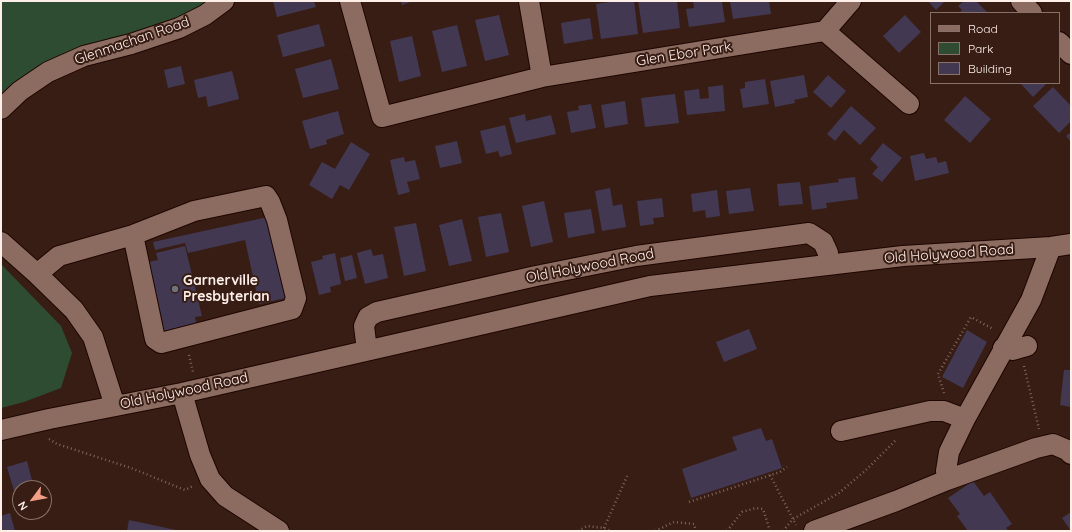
<!DOCTYPE html>
<style>
body{margin:0}
#map{position:relative;width:1072px;height:532px;overflow:hidden;background:#381d14;font-family:Quicksand,sans-serif}
canvas{display:block}
.frame{position:absolute;inset:0;border:2px solid #feefe9;pointer-events:none}
.legend{position:absolute;left:930px;top:12px;width:130px;height:72px;box-sizing:border-box;background:#381d14;border:1px solid #877169;margin:0;padding:5px 7px;list-style:none;font-size:12px;color:#feefe9}
.legend li{display:flex;align-items:center;gap:8px;height:20px}
.legend b{width:20px;border:1px solid #877169}
.north{position:absolute;left:12px;top:480px;width:40px;height:40px;box-sizing:border-box;background:#381d14;border:1px solid #877169;border-radius:50%;rotate:238deg;font-size:11px;font-weight:700;line-height:16px;text-align:center;color:#feefe9}
.north::after{content:'';display:block;margin:auto;width:14px;height:18px;background:#f39f85;clip-path:polygon(50% 0,100% 100%,50% 72%,0 100%)}
</style>
<div id="map">
<canvas width="1072" height="532"></canvas>
<div class="frame"></div>
<ul class="legend">
<li><b style="height:5px;background:#8c6c60"></b>Road</li>
<li><b style="height:11px;background:#2d4c31"></b>Park</li>
<li><b style="height:11px;background:#423852"></b>Building</li>
</ul>
<div class="north">N</div>
</div>
<script>
const g = document.querySelector('canvas').getContext('2d');
g.lineJoin = 'round';
function fill(path, color) { g.fillStyle = color; g.fill(path, 'evenodd'); }
const poly = rows => new Path2D(rows.map(r => 'M' + r).join(''));
function trace(path, color, width, dash) { g.strokeStyle = color; g.lineWidth = width; g.lineCap = dash ? 'butt' : 'round'; g.setLineDash(dash || []); g.stroke(path); }
function label(font, color, halo, rows, align = 'center') {
  g.font = font + ' Quicksand,sans-serif'; g.lineWidth = 4; g.setLineDash([]); g.textBaseline = 'middle'; g.strokeStyle = halo; g.fillStyle = color; for (const [text, x, y, turn = 0] of rows) {
    g.save(); g.translate(x, y); g.rotate((+turn || 0) * Math.PI / 180); g.textAlign = isNaN(turn) ? turn : align; if (halo) g.strokeText(text, 0, 0); g.fillText(text, 0, 0); g.restore();
  }
}
fill(poly([
 [1,1,212,1,186,19,1,101],
 [1,264,61,326,72,353,61,388,24,402,1,408]
]), '#2d4c31');
fill(poly([
 [273,1,314,1,316,7,277,17],
 [401,1,413,1,402,5],
 [616,1,634,1,638,34,601,39,596,4],
 [638,1,677,1,680,28,643,33],
 [693,1,722,2,725,22,689,27,686,9,694,8],
 [730,1,769,1,771,14,733,19],
 [928,1,945,1,936,10],
 [964,1,976,1,988,13,959,13,962,10,958,6],
 [499,15,509,55,485,61,475,20],
 [905,15,921,32,899,53,883,36],
 [590,18,593,39,564,44,561,23],
 [319,24,325,46,283,57,277,35],
 [457,25,467,66,442,72,432,31],
 [412,36,421,76,399,82,390,41],
 [331,59,339,89,303,98,295,69],
 [181,66,185,84,168,88,164,70],
 [232,71,239,99,208,107,206,96,198,98,194,80],
 [804,75,808,97,794,100,795,103,775,107,770,81],
 [828,75,846,91,831,108,813,92],
 [765,79,769,104,743,108,740,89,745,88,745,82],
 [1020,83,1047,83,1033,97],
 [723,85,725,111,687,115,684,91,699,89,700,99,709,98,708,87],
 [1053,87,1071,106,1071,121,1059,133,1033,106],
 [675,94,679,123,645,127,641,98],
 [965,96,991,119,970,143,944,120],
 [625,101,628,124,605,128,601,105],
 [591,104,596,128,571,133,567,112,579,110,578,106],
 [851,106,876,128,860,145,844,130,835,141,827,134],
 [338,111,344,134,326,140,327,144,310,149,302,121],
 [525,114,526,121,551,115,556,134,516,143,509,118],
 [505,125,512,154,500,157,498,151,486,154,480,131],
 [1071,132,1071,142,1066,136],
 [457,141,462,163,440,168,435,146],
 [351,142,370,154,349,190,340,185,332,199,309,185,322,162,335,169],
 [883,143,902,158,882,182,872,174,878,167,870,159],
 [924,153,926,159,936,157,938,163,946,161,949,173,915,181,910,156],
 [404,157,405,162,415,160,420,179,407,182,410,192,398,195,390,160],
 [855,177,858,199,826,203,827,208,812,210,809,186,839,182,838,179],
 [800,182,803,204,779,206,777,184],
 [610,188,613,206,622,204,626,227,602,231,595,191],
 [750,188,754,211,729,214,726,191],
 [717,190,720,216,706,218,705,210,693,212,691,194],
 [662,198,664,217,653,218,654,224,640,226,637,201],
 [544,201,553,242,531,247,522,206],
 [591,209,595,233,568,238,564,213],
 [501,213,509,252,486,257,478,217],
 [268,217,286,298,259,304,245,240,188,253,185,243,155,250,153,242],
 [462,219,472,261,449,266,439,225],
 [416,223,426,271,404,276,394,227],
 [185,246,202,316,195,317,197,327,161,335,159,325,163,324,148,262,158,260,156,253],
 [371,249,373,256,383,254,388,278,365,284,357,253],
 [335,253,341,284,330,287,331,292,319,295,311,262,323,259,322,256],
 [352,255,357,278,345,281,340,258],
 [749,329,757,349,724,362,716,342],
 [967,330,987,342,963,388,942,377],
 [1064,370,1071,370,1071,407,1060,405],
 [761,428,766,441,772,439,782,468,691,498,682,469,737,450,732,437],
 [27,461,34,488,20,488,20,511,7,467],
 [973,481,984,496,990,492,1012,524,1006,528,1009,531,968,531,957,516,960,514,948,498],
 [1071,512,1071,531,1062,518],
 [10,513,15,531,1,531,1,516],
 [129,520,176,530,176,531,127,531]
]), '#423852');
const minor = poly([
 [350,1,382,117,542,77,825,31,851,1],
 [529,1,542,77],
 [1021,1,1032,13],
 [825,31,909,104],
 [1059,42,1071,54],
 [1,109,20,91,48,72,84,56,131,44,179,28,205,15,224,1],
 [1,242,37,274,74,310,93,337,115,406],
 [37,274,59,256,133,235,194,211,266,196,270,202,277,220,296,298,292,309,161,343,155,339,133,235],
 [1003,348,1013,350,1027,346],
 [367,350,364,326,368,317,377,312,536,276,636,256,809,233,823,242,828,253,828,265],
 [182,393,200,455,210,479,225,496,279,531],
 [1,430,49,419,182,393,650,286,903,256,1051,247,1071,244],
 [841,431,930,411,944,411,965,419],
 [947,480,946,471,949,452,965,419,1031,300,1051,247],
 [814,531,896,501,947,480,1036,448,1053,444,1067,450,1071,454]
]);
trace(minor, '#1e0601', 22);
trace(poly([
 [189,355,193,372],
 [1024,366,1039,429],
 [944,393,938,374,971,317,993,329],
 [49,439,57,444,131,468,185,490,193,486],
 [770,475,796,525],
 [689,502,780,472,787,467],
 [604,528,628,474],
 [578,531,587,526,604,528,610,531],
 [655,531,674,522,694,524,696,531],
 [727,531,742,512,756,508,763,509,770,531],
 [783,531,793,519,839,493,866,470,897,439]
]), '#7d665e', 2.5, [1, 3]);
trace(minor, '#8c6c60', 20);
for (const [x, y, r, color] of [
 [175,289,4,"#6b7280"]
]) { const dot = new Path2D(); dot.arc(x, y, r, 0, 2 * Math.PI); g.fillStyle = color; g.fill(dot); trace(dot, '#381d14', 1.5); }
label('14px', '#feefe9', '#381d14', [
 ["Glenmachan Road",132,41,-19],
 ["Glen Ebor Park",684,54,-9],
 ["Old Holywood Road",949,254,-4],
 ["Old Holywood Road",590,266,-11],
 ["Old Holywood Road",184,391,-12]
]);
label('bold 14px', '#feefe9', '#381d14', [
 ["Garnerville",183,281],
 ["Presbyterian",183,297]
], 'left');
</script>
